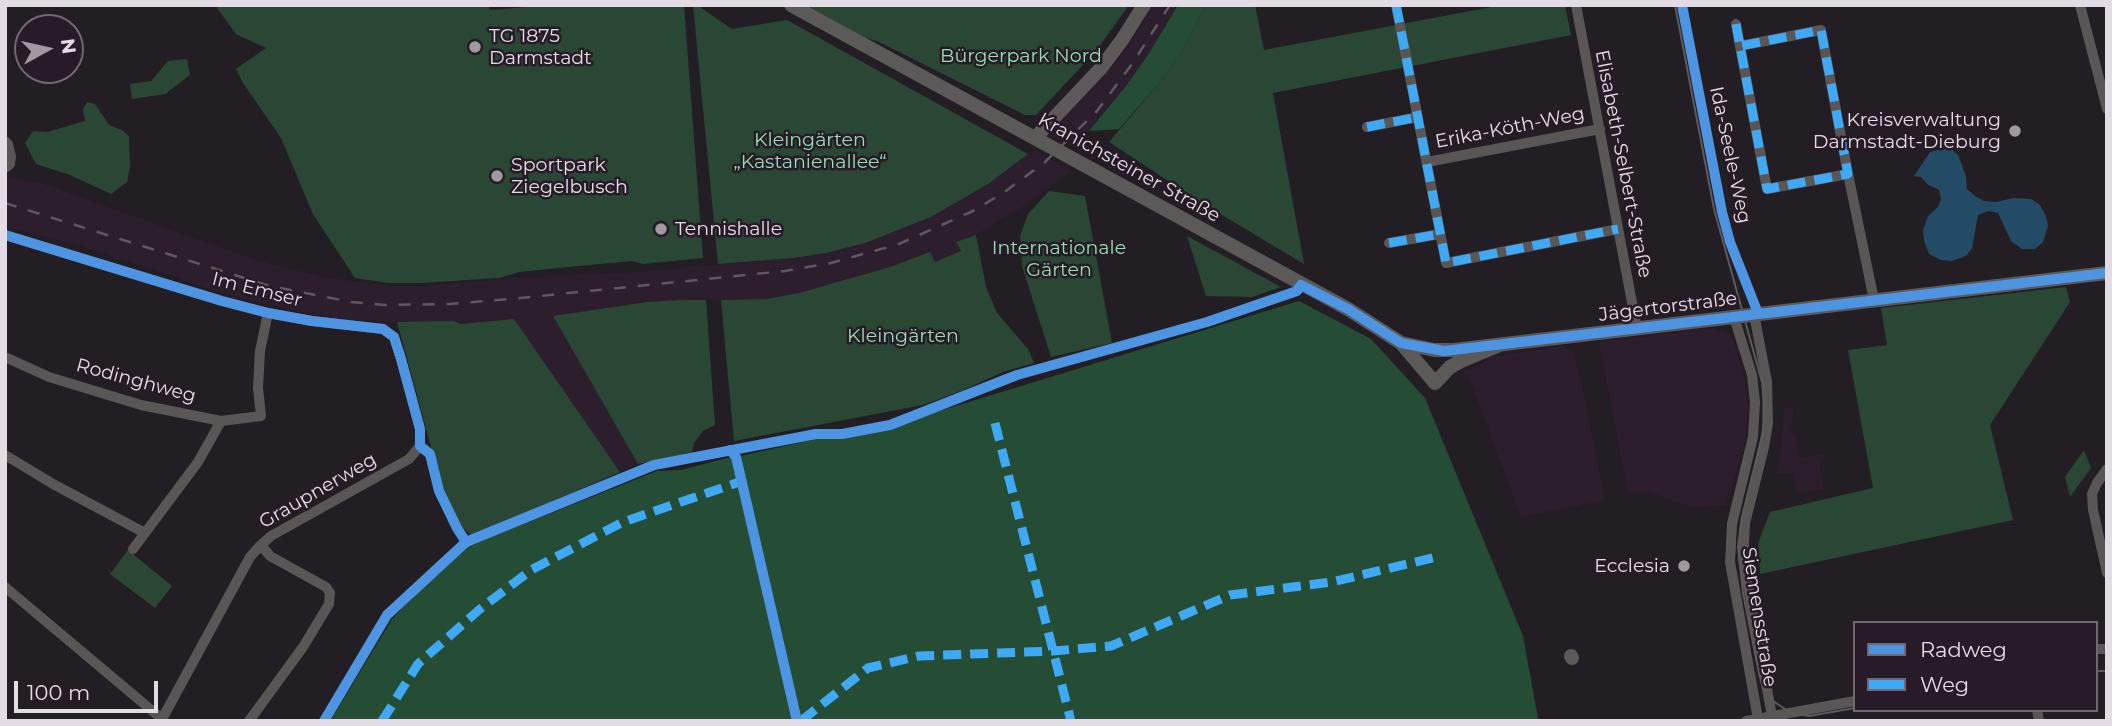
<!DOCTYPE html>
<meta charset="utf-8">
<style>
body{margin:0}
#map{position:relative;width:2112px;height:726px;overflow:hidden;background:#231e23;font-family:Montserrat,sans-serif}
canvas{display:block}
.frame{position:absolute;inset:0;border:7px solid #e4dce4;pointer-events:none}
.legend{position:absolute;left:1853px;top:621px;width:245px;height:91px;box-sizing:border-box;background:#261b26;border:2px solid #726872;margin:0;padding:9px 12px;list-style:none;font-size:21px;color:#e4dce4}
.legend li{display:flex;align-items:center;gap:14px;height:35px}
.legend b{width:35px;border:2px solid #726872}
.north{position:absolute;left:14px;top:14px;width:70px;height:70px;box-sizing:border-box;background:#261b26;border:2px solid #726872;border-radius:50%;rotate:82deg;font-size:19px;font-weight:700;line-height:28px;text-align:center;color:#e4dce4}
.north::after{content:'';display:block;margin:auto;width:24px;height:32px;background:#a09aa0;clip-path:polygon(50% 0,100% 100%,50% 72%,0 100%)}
.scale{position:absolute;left:14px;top:681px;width:144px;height:32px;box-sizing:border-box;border:4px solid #e4dce4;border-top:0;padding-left:9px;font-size:21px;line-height:24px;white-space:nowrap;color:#e4dce4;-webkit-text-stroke:5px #261b26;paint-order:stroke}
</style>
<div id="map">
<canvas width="2112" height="726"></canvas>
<div class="frame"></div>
<ul class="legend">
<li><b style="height:9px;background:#4d94e3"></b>Radweg</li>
<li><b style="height:9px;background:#3fa9f5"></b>Weg</li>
</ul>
<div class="north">N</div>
<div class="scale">100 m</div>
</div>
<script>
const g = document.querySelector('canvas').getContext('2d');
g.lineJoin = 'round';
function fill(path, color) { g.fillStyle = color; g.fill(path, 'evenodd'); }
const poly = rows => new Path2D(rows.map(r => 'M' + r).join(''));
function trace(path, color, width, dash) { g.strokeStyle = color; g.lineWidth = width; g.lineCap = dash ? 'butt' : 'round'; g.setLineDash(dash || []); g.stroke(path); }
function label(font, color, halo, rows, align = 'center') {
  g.font = font + ' Montserrat,sans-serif'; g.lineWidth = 5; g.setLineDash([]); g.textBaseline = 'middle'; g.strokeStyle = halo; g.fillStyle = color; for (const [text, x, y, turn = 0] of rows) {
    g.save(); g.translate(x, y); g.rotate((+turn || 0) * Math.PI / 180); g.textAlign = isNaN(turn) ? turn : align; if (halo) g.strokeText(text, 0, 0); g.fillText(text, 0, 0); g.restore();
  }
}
fill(poly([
 [1152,5,1178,5,1148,55,1126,86,1089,131,1071,146,1049,135,1116,62,1143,23],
 [1034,150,1072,170,1024,206,976,235,957,242,961,251,935,263,930,252,890,267,799,293,766,299,678,300,647,302,553,317,638,464,620,472,514,320,461,324,454,321,424,323,341,319,281,308,212,290,85,247,5,226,5,177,8,177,44,184,255,260,324,277,388,286,422,286,517,278,638,272,793,258,826,253,865,243,931,217,988,184],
 [1714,328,1728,334,1734,342,1743,372,1748,407,1746,437,1732,487,1726,496,1726,505,1694,508,1650,492,1628,493,1599,342],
 [1563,346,1573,352,1582,385,1605,500,1521,517,1470,379,1462,374,1493,357],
 [1794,407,1791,434,1795,433,1799,458,1823,454,1824,458,1819,460,1824,489,1797,494,1793,473,1776,474,1780,459,1784,409]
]), '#2d1e2d');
fill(poly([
 [488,5,490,10,552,5,684,5,703,258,643,264,632,261,578,266,519,272,499,278,421,283,388,283,355,278,313,214,281,138,243,83,236,69,266,48,236,34,215,5],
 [693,5,697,5,732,29,787,20,1028,154,988,184,931,217,865,243,826,253,793,258,718,264],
 [806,5,1129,5,1096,51,1036,115,1025,115,877,41,866,38],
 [1206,5,1255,5,1264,50,1502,5,1565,5,1571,35,1273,93,1304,264,1202,203,1109,142,1160,82,1179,56],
 [187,59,190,75,165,94,132,99,130,84,151,81,168,61],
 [87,102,95,104,109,125,122,130,129,136,130,167,127,182,111,194,70,175,36,164,25,143,33,131,47,132,85,121,83,109],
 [1049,191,1085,196,1112,343,1051,357,1022,266,1020,236,1028,214],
 [976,235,986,287,997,313,1028,349,1034,363,1003,372,961,391,923,405,734,441,721,300,766,299,799,293,890,267,930,252,935,262,961,251,956,242],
 [1187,236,1281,287,1252,297,1206,296],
 [2066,287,2070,302,1990,425,2013,520,1760,574,1758,543,1770,512,1873,488,1848,350,1887,345,1881,308],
 [678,300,706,300,715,425,703,431,694,443,692,452,638,464,553,316,647,302],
 [514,319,620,472,472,536,460,525,442,487,397,322,454,321,461,324],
 [2084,450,2091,468,2070,497,2065,477],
 [128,550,172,586,155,608,110,574]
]), '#2a4735');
fill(poly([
 [1178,5,1206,5,1179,56,1160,82,1119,129,1089,131,1126,86,1148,55],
 [1299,301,1371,339,1425,398,1523,636,1538,718,1537,721,330,721,392,619,461,549,657,471,681,470,731,457,736,457,933,413]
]), '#254d36');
fill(poly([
 [1949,147,1958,155,1966,176,1967,189,1975,196,1984,201,1996,202,2014,198,2031,199,2040,205,2046,216,2048,226,2043,242,2035,249,2022,249,2011,241,1998,213,1988,211,1978,215,1972,248,1966,256,1952,261,1941,260,1929,254,1924,241,1923,230,1928,216,1938,207,1941,199,1939,190,1927,184,1921,177,1914,176,1930,152]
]), '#234b65');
trace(poly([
 [1396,5,1446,263,1618,229],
 [1576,5,1637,329],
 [2080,5,2107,109],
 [1736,24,1740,46,1767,189,1848,174,1821,30,1740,46],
 [1367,127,1418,117],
 [5,141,8,144,11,157,10,164,5,168],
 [1427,162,1600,129],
 [1848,174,1874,300],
 [5,235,222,301,268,313,312,321,383,329,394,337,401,359,420,429,420,446,409,459,271,536,261,545,250,557,161,721],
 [1389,243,1440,234],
 [1754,314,1767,382,1768,424,1764,447,1745,523,1743,559,1772,716],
 [1734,317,1752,375,1755,402,1753,437,1732,524,1730,562,1758,719],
 [5,357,49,377,141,405,221,421,261,416,258,388,260,351,268,313],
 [5,455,53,484,145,533],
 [2107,469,2097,483,2092,494,2093,510,2107,573],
 [133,549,198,462,221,421],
 [5,587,162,719],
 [2096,649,2107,649],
 [2037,710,2039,721],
 [249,721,303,647,329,604,330,593,326,587,270,556,261,545],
 [1746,721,1855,701]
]), '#595655', 10);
trace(poly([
 [791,5,1348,309,1401,343,1435,383,1450,367,1461,361,1497,346],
 [1035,138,1101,68,1122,40,1144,5],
 [1401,343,1434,350,1454,350,2107,273],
 [1571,656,1572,658]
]), '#5c5959', 14);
trace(poly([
 [1675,5,1714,209,1762,382,1764,401,1763,432,1742,517,1738,547,1743,593,1759,673,1762,685,1773,701,1791,713,1809,716,1855,708],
 [2096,671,2107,671]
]), '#5c5a5a', 2);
trace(poly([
 [5,203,270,286,351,302,385,305,449,304,510,299,785,271,831,263,899,244,973,211,1003,193,1045,162,1097,111,1132,64,1170,5]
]), '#5c5a5a', 2.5, [12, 12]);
trace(poly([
 [1396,5,1446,263,1618,229],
 [1736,24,1740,46,1767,189,1848,174,1821,30,1740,46],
 [1367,127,1418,117],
 [1389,243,1440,234],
 [995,423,1071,721],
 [382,721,418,664,480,609,531,570,623,522,742,481],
 [801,721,868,668,919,656,1053,651,1111,646,1230,595,1332,582,1441,556]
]), '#3fa9f5', 9, [18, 9]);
trace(poly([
 [1682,5,1722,212,1730,242,1756,308],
 [5,235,222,301,268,313,312,321,383,329,394,337,401,359,420,429,420,446,430,454,439,491,457,528,466,542],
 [730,450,736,457,797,721],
 [324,721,387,615,466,542,654,465,816,434,842,434,890,425,1017,375,1207,322,1297,291,1301,285,1348,309,1401,343,1444,351,2107,273]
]), '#4d94e3', 10);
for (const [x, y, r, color] of [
 [475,47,7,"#a09aa0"],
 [2015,131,7,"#a09aa0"],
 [497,176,7,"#a09aa0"],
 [661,229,7,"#a09aa0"],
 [1684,566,7,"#a09aa0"]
]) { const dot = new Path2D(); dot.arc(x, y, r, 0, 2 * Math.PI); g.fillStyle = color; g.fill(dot); trace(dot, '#261b26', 2.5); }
label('19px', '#e4dce4', '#261b26', [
 ["TG 1875",489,36],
 ["Darmstadt",489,58],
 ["Kreisverwaltung",2001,120,"right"],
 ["Darmstadt-Dieburg",2001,142,"right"],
 ["Sportpark",511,165],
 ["Ziegelbusch",511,187],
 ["Tennishalle",675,229],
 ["Ecclesia",1670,566,"right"]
], 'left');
label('19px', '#94dfb0', '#261b26', [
 ["Bürgerpark Nord",1021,56],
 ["Kleingärten",810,140],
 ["„Kastanienallee“",810,162],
 ["Internationale",1059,248],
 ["Gärten",1059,270],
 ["Kleingärten",903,336]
]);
label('19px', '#e4dce4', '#261b26', [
 ["Erika-Köth-Weg",1510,128,-11],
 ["Ida-Seele-Weg",1730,155,78],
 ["Elisabeth-Selbert-Straße",1623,164,79],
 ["Kranichsteiner Straße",1129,168,29],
 ["Im Emser",257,290,14],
 ["Jägertorstraße",1668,307,-7],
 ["Rodinghweg",136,381,15],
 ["Graupnerweg",318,491,-30],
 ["Siemensstraße",1759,617,81]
]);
</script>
